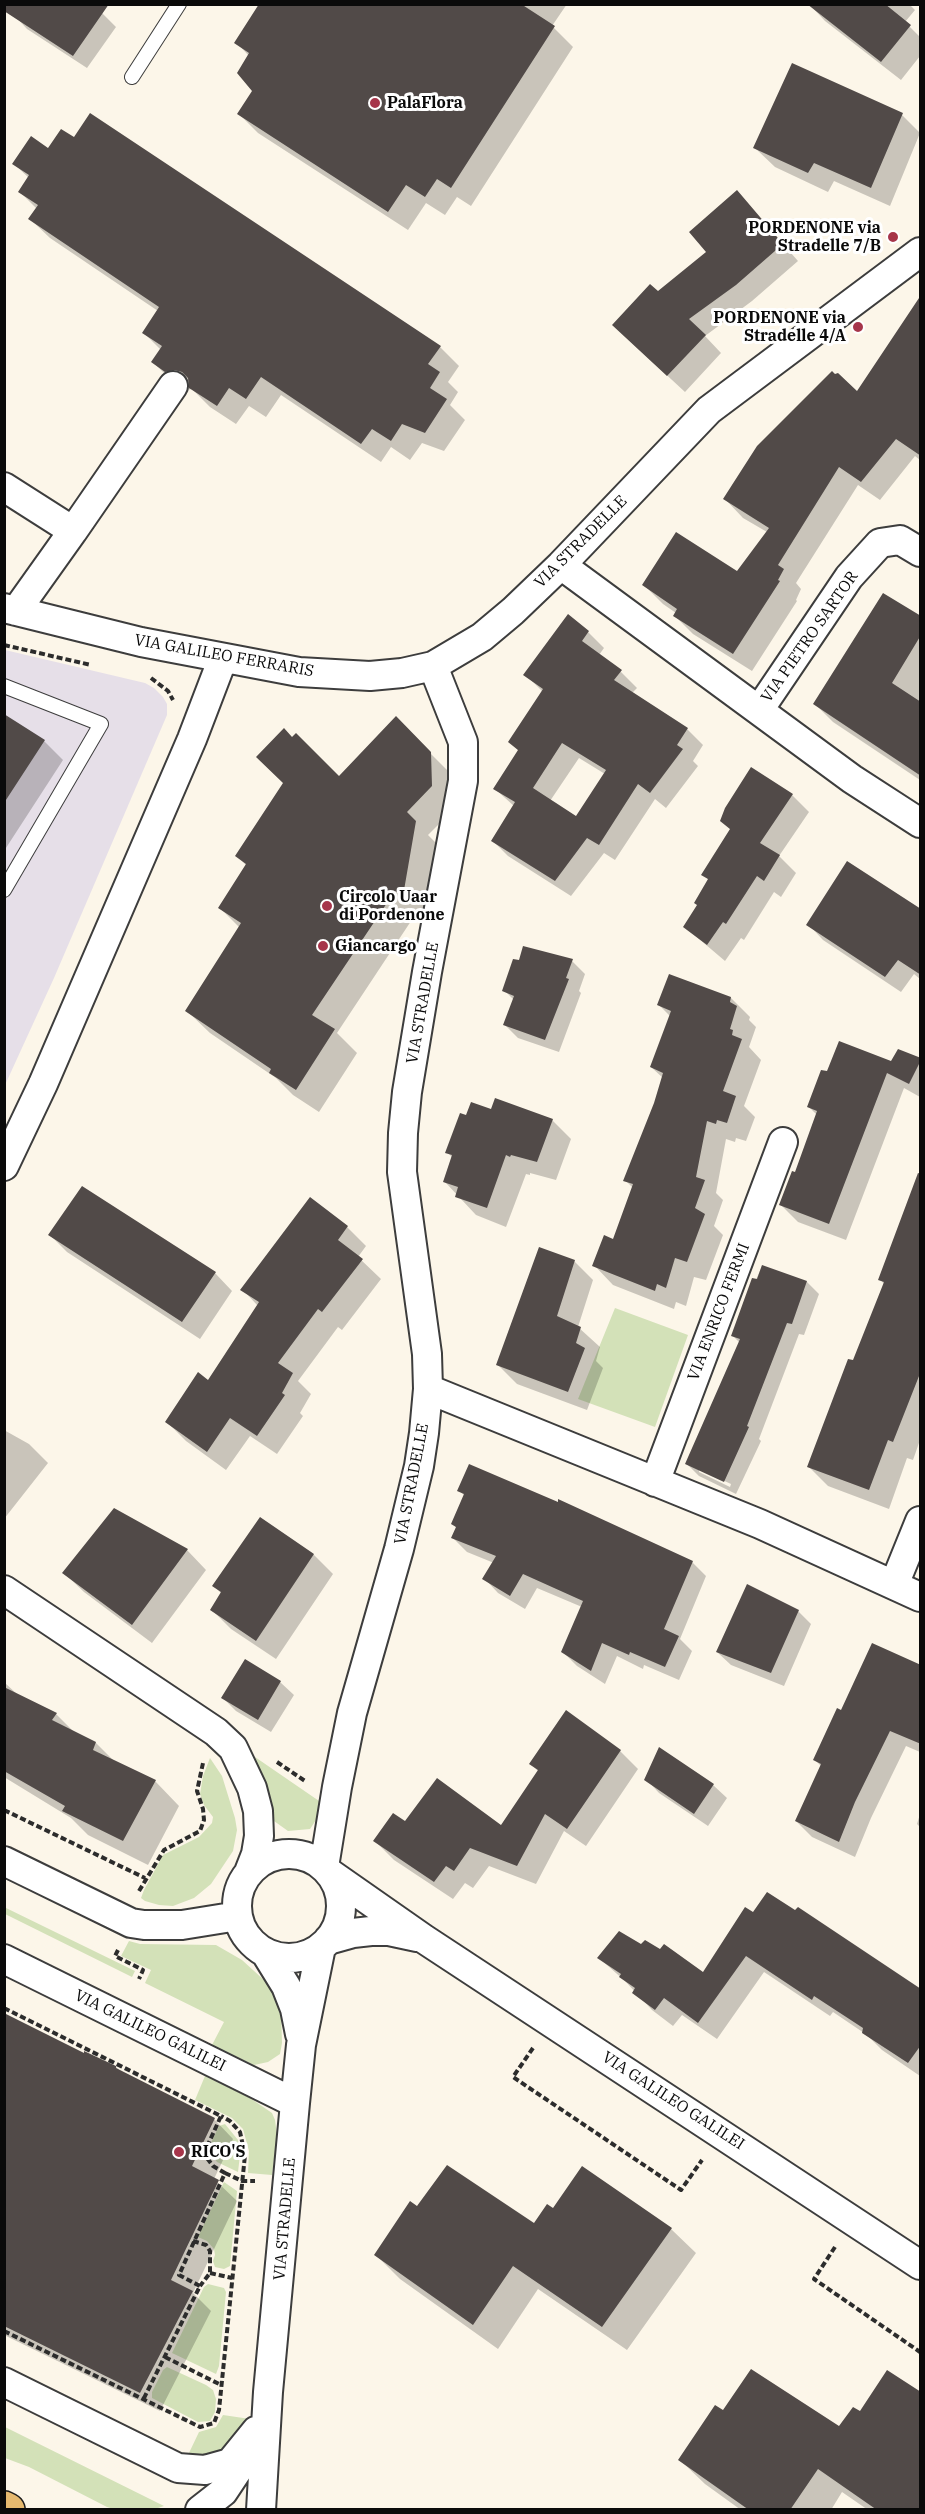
<!DOCTYPE html>
<style>
body{margin:0}
#map{position:relative;width:925px;height:2514px;overflow:hidden;background:#fcf6e9;font-family:"IBM Plex Serif",serif}
canvas{display:block}
.frame{position:absolute;inset:0;border:6px solid #0a0a0a;pointer-events:none}
</style>
<div id="map">
<canvas width="925" height="2514"></canvas>
<div class="frame"></div>
</div>
<script>
const g = document.querySelector('canvas').getContext('2d');
g.lineJoin = 'round';
function fill(path, color) { g.fillStyle = color; g.fill(path, 'evenodd'); }
const poly = rows => new Path2D(rows.map(r => 'M' + r).join(''));
function trace(path, color, width, dash) { g.strokeStyle = color; g.lineWidth = width; g.lineCap = dash ? 'butt' : 'round'; g.setLineDash(dash || []); g.stroke(path); }
function label(font, color, halo, rows, align = 'center') {
  g.font = font + ' "IBM Plex Serif",serif'; g.lineWidth = 6; g.setLineDash([]); g.textBaseline = 'middle'; g.strokeStyle = halo; g.fillStyle = color; for (const [text, x, y, turn = 0] of rows) {
    g.save(); g.translate(x, y); g.rotate((+turn || 0) * Math.PI / 180); g.textAlign = isNaN(turn) ? turn : align; if (halo) g.strokeText(text, 0, 0); g.fillText(text, 0, 0); g.restore();
  }
}
fill(poly([
 [5,650,145,683,154,688,163,697,167,704,167,715,54,978,5,1085]
]), '#e6dfe8');
fill(poly([
 [615,1308,688,1335,655,1427,578,1399],
 [255,1757,322,1803,318,1817,310,1829,288,1831,274,1821],
 [210,1758,222,1776,235,1818,237,1830,233,1851,211,1884,194,1898,173,1906,159,1905,145,1901,141,1898,144,1890,163,1855,199,1837,212,1823,213,1817,204,1805,200,1794,203,1776],
 [4,1907,135,1971,132,1977,5,1914],
 [129,1941,140,1944,216,1945,242,1960,265,1981,274,1994,281,2009,282,2043,280,2054,268,2062,254,2065,212,2045,224,2022,145,1983,151,1970,121,1956],
 [205,2076,250,2098,272,2113,275,2120,277,2135,272,2175,248,2173,249,2151,243,2129,232,2118,195,2100],
 [225,2124,238,2140,240,2155,238,2172,217,2162,210,2153,211,2143,217,2130,219,2126],
 [224,2182,237,2191,230,2266,224,2269,215,2267,213,2261,215,2255,214,2249,207,2241,198,2237],
 [208,2284,224,2288,226,2292,219,2366,216,2374,172,2353,204,2287],
 [167,2367,206,2385,213,2390,216,2399,215,2412,210,2421,198,2422,152,2398,152,2392,163,2370],
 [223,2415,250,2419,232,2445,210,2457,188,2455,199,2432,216,2427],
 [4,2427,5,2427,164,2506,152,2510,117,2510,107,2507,29,2467,5,2458]
]), '#d3e1b8');
fill(poly([
 [261,4,567,4,552,26,573,47,471,206,457,197,445,215,426,203,408,230,258,133,239,114,253,91,249,56,236,42],
 [809,4,909,4,915,10,905,22,920,37,920,56,901,80,825,21],
 [102,13,116,27,87,68,27,29,14,15],
 [792,65,902,115,920,133,890,206,834,181,828,192,775,167,755,148],
 [48,150,440,347,459,366,448,382,458,392,450,405,465,420,444,451,422,443,410,460,391,447,381,462,281,395,266,417,249,406,236,424,210,407,192,389,186,390,172,381,153,362,161,350,144,333,158,311,50,238,30,219,37,209,20,192,29,178,14,164],
 [737,192,798,261,752,301,705,336,721,353,685,392,631,342,658,293,709,252],
 [920,331,920,460,915,456,880,500,858,485,796,583,801,589,796,600,797,601,752,671,693,634,675,616,676,613,663,604,644,585,738,573,767,532,743,518,725,499,857,393],
 [920,618,920,780,833,722,815,704],
 [588,632,604,648,599,655,621,672,637,688,632,693,687,729,703,745,693,761,698,766,666,808,655,799,615,860,604,853,571,896,508,856,492,840,514,806,494,788,519,751,510,742,543,692,525,674],
 [579,758,605,774,576,818,550,801],
 [4,716,44,741,63,760,4,851],
 [396,719,453,776,454,809,428,835,438,845,425,917,417,912,337,1033,357,1053,319,1112,293,1095,276,1078,210,1033,187,1011,240,928,220,908,247,866,237,856,339,778],
 [792,795,809,812,779,856,796,873,781,897,774,892,744,940,741,938,725,961,685,927,698,906,709,880,703,874,731,830,721,821],
 [920,910,920,979,914,974,901,992,823,940,808,924],
 [572,961,585,974,579,991,581,993,559,1052,518,1038,505,1025,514,1000,504,990],
 [731,998,750,1017,749,1020,756,1027,749,1047,761,1060,744,1106,755,1117,746,1141,736,1138,735,1142,726,1139,716,1193,723,1200,714,1226,723,1235,706,1280,694,1277,686,1306,676,1302,674,1309,613,1285,594,1265,614,1241,633,1188,625,1180,656,1103,663,1078,651,1067,670,1016,659,1005],
 [920,1060,920,1097,904,1088,846,1240,798,1222,781,1205,796,1173,817,1115,809,1107,828,1073],
 [492,1111,552,1120,571,1139,556,1180,530,1173,530,1175,526,1174,506,1227,476,1215,445,1182,453,1158,447,1152,466,1117],
 [920,1173,920,1440,913,1460,907,1458,889,1509,828,1486,809,1467,854,1362,884,1284,880,1279],
 [347,1227,366,1246,358,1257,381,1279,342,1330,338,1327,298,1381,311,1394,300,1413,303,1416,277,1454,250,1436,226,1470,186,1441,167,1422,208,1382,258,1306,242,1289],
 [50,1235,215,1273,232,1291,200,1339,67,1252],
 [574,1261,593,1280,578,1327,600,1347,596,1361,603,1368,587,1410,517,1384,497,1364],
 [762,1266,807,1282,819,1294,804,1335,799,1334,759,1439,761,1441,736,1494,699,1476,687,1464,740,1343,732,1335],
 [699,1469,731,1484,730,1487,699,1472],
 [4,1430,29,1444,48,1463,4,1519],
 [459,1490,692,1562,706,1576,680,1639,692,1651,679,1680,644,1665,643,1669,617,1656,605,1684,577,1666,563,1652,582,1607,537,1588,525,1609,498,1593,484,1578,494,1563,467,1552,453,1538,457,1528,453,1524,465,1496],
 [115,1510,187,1550,206,1570,152,1643,84,1592,64,1573],
 [260,1519,314,1555,333,1574,276,1659,231,1629,211,1609,222,1594,214,1586],
 [798,1611,811,1624,784,1686,731,1665,717,1652],
 [245,1661,280,1682,294,1695,271,1732,236,1711,223,1698],
 [920,1666,920,1752,906,1746,871,1818,855,1857,812,1837,796,1821,821,1766,814,1759,842,1712],
 [4,1682,19,1696,56,1714,74,1732,96,1743,116,1763,155,1781,179,1806,148,1865,88,1835,71,1818,4,1777],
 [660,1749,713,1785,727,1798,708,1826,659,1793,646,1779],
 [620,1751,638,1769,586,1846,564,1831,536,1884,489,1866,473,1888,465,1883,453,1899,394,1860,375,1841,405,1823,502,1827,539,1772,531,1764],
 [920,1814,920,1827,917,1824],
 [746,1909,920,1991,920,2076,882,2050,867,2035,833,2012,830,2016,764,1972,717,2039,682,2015,673,2026,652,2010,625,1981,599,1958,641,1946,703,1974],
 [4,2015,85,2055,116,2067,121,2072,214,2119,233,2139,214,2179,237,2201,193,2293,211,2311,160,2411,4,2335],
 [418,2208,534,2225,554,2210,671,2229,696,2253,627,2350,538,2289,498,2349,400,2279,376,2255],
 [715,2407,920,2510,868,2510,842,2492,831,2510,741,2510,705,2484,680,2460]
]), '#0003');
fill(poly([
 [4,4,109,4,73,56,4,11],
 [259,4,521,4,555,26,451,188,437,179,425,197,406,185,388,212,237,114,252,91,237,73,249,53,234,43],
 [807,4,885,4,911,25,881,62],
 [792,63,903,113,871,188,814,163,808,173,753,148],
 [90,113,441,346,428,364,440,372,430,388,447,399,425,433,402,424,391,441,372,429,361,444,261,377,246,399,229,388,217,406,189,388,188,378,182,372,174,370,165,372,151,362,162,346,142,333,159,307,28,219,38,205,18,192,29,175,12,164,31,136,48,148,61,129,74,137],
 [737,190,783,244,736,285,689,319,706,335,667,376,612,325,650,284,658,291,706,252,689,232],
 [921,295,921,456,896,439,861,482,839,467,778,565,784,569,778,580,780,581,733,654,673,616,677,609,642,585,676,532,737,571,769,528,723,499,757,446,832,371,835,374,838,373,857,391],
 [883,593,921,616,921,635,892,683,921,702,921,776,813,704],
 [568,614,589,631,582,641,622,670,614,680,688,728,677,745,683,749,650,793,638,784,599,845,587,838,555,881,491,841,515,802,493,789,518,750,508,742,543,689,523,675],
 [562,743,606,770,576,816,533,788],
 [4,714,45,740,4,803],
 [396,716,431,752,432,786,407,812,416,821,403,896,395,891,312,1015,335,1029,296,1090,269,1073,271,1069,185,1011,241,923,218,908,246,864,235,856,283,783,256,757,284,728,292,737,296,733,339,776],
 [751,767,793,794,760,843,780,855,764,881,757,876,726,924,723,922,707,945,683,927,697,905,694,903,708,879,701,875,730,829,720,821,725,808],
 [847,861,921,909,921,975,898,960,885,977,806,925],
 [523,946,573,959,566,978,569,979,545,1040,503,1025,514,996,502,991,513,959,519,960],
 [669,974,731,997,730,1002,737,1006,730,1029,733,1030,732,1035,742,1039,723,1091,736,1096,727,1123,717,1120,716,1124,707,1121,696,1177,705,1180,695,1208,705,1214,687,1262,675,1258,666,1288,657,1284,655,1291,592,1266,604,1235,613,1239,633,1184,623,1181,654,1103,663,1073,650,1067,671,1011,657,1005],
 [839,1041,891,1061,898,1049,921,1058,921,1060,909,1084,887,1073,829,1224,779,1205,792,1171,795,1172,817,1111,807,1107,821,1070,827,1071],
 [495,1098,553,1119,537,1162,511,1155,510,1157,506,1155,487,1208,455,1197,458,1187,443,1182,452,1155,445,1153,460,1113,466,1115,471,1102,491,1109],
 [918,1173,921,1174,921,1371,893,1442,888,1440,869,1490,807,1467,848,1359,853,1360,884,1282,878,1280],
 [82,1186,216,1272,182,1322,48,1235],
 [310,1197,348,1226,338,1240,363,1259,322,1312,318,1309,278,1363,293,1373,282,1393,285,1395,257,1436,230,1418,207,1452,165,1422,198,1372,208,1380,259,1302,240,1290],
 [539,1247,575,1260,557,1316,581,1327,576,1343,585,1348,568,1392,496,1365],
 [762,1265,807,1281,792,1324,787,1323,747,1426,749,1427,724,1482,685,1464,740,1339,731,1336,752,1278,757,1279],
 [469,1464,558,1502,558,1499,693,1561,664,1629,679,1636,665,1667,630,1652,629,1655,602,1643,591,1671,561,1652,583,1601,523,1574,510,1596,482,1579,496,1556,451,1538,456,1527,451,1524,464,1494,457,1491],
 [114,1508,188,1549,132,1625,62,1573],
 [260,1517,314,1554,256,1641,210,1610,221,1592,212,1586],
 [747,1584,799,1610,771,1673,716,1652],
 [872,1643,921,1665,921,1744,890,1731,855,1802,839,1842,795,1821,821,1764,813,1760,837,1708,841,1710],
 [245,1659,281,1681,258,1720,221,1698],
 [4,1687,57,1713,52,1720,96,1742,93,1750,156,1780,123,1841,62,1811,65,1806,4,1771],
 [566,1710,621,1750,567,1829,545,1814,517,1866,470,1848,454,1871,446,1866,434,1882,373,1841,393,1813,405,1821,437,1778,501,1825,538,1770,529,1764],
 [659,1747,714,1784,694,1814,644,1780],
 [767,1892,795,1910,798,1907,921,1989,921,2045,908,2063,862,2033,863,2028,814,1996,812,2000,746,1956,698,2023,664,1998,655,2010,632,1993,635,1988,619,1977,621,1974,597,1958,619,1931,641,1944,645,1940,660,1949,664,1944,703,1972,745,1907,753,1912],
 [4,2013,84,2053,84,2051,116,2066,116,2068,215,2118,192,2166,219,2180,171,2280,193,2291,140,2393,4,2326],
 [447,2165,534,2223,547,2204,553,2208,582,2166,672,2228,602,2327,513,2266,473,2325,374,2255,410,2201,417,2206],
 [751,2369,839,2426,853,2407,860,2411,887,2370,921,2392,921,2510,877,2510,818,2469,790,2510,749,2510,678,2460,715,2405,723,2410]
]), '#514a48');
const lane = poly([
 [132,77,179,4],
 [4,686,101,724,4,890]
]);
const street = poly([
 [4,487,73,531,173,386],
 [561,565,852,779,920,823],
 [4,608,141,642,299,672,370,676,402,673,433,666,482,637,513,611,561,565,709,410,920,252],
 [16,611,73,531],
 [759,710,849,577,880,543,900,540,920,552],
 [4,1166,43,1084,192,739,223,658],
 [428,1389,760,1524,920,1597],
 [655,1482,783,1142],
 [894,1585,920,1521],
 [4,1590,216,1732,233,1748,252,1788,258,1811,259,1836,256,1854,249,1872],
 '237 1906a52 52 0 1 1 104 0a52 52 0 1 1-104 0Z',
 [4,1861,131,1923,144,1925,182,1925,238,1916],
 [324,1867,337,1787,352,1713,399,1549,419,1466,424,1433,428,1389,427,1354,402,1172,403,1133,407,1092,427,972,463,781,463,742,433,666],
 [331,1874,424,1939,920,2265],
 [328,1940,353,1933,371,1931,389,1931,417,1937],
 [265,1952,286,1986,295,2009,300,2034],
 [4,1959,295,2103],
 [4,2382,178,2468,205,2470,230,2463,256,2431],
 [200,2510,223,2492,243,2462,248,2451],
 [261,2510,268,2392,295,2103,301,2045,321,1947]
]);
const primary = poly([
 [4,2508,8,2510]
]);
trace(lane, '#3d3d3d', 16);
trace(street, '#3d3d3d', 32);
trace(primary, '#1b1b1b', 36);
trace(poly([
 [4,645,91,665],
 [151,678,168,691,173,700],
 [277,1762,305,1781],
 [4,1810,145,1878],
 [139,1891,164,1850,200,1831,204,1820,203,1809,197,1791,203,1763],
 [118,1950,115,1956,143,1970,139,1979],
 [4,2008,221,2116,206,2149,207,2158,213,2166,225,2173,179,2275,200,2286,143,2400],
 [533,2048,513,2077,681,2190,702,2160],
 [225,2173,242,2181,255,2181],
 [193,2241,206,2245,210,2251,210,2273,200,2286],
 [835,2247,814,2279,920,2352],
 [210,2273,232,2278],
 [4,2331,200,2427,214,2423,219,2410,245,2155,240,2132,230,2121,221,2116],
 [165,2357,221,2385]
]), '#2c2c2c', 4, [6, 3]);
trace(lane, '#fff', 14);
trace(street, '#fff', 28);
trace(primary, '#e6b96f', 33);
for (const [x, y, r, color] of [
 [375,103,6,"#a6354a"],
 [893,237,6,"#a6354a"],
 [858,327,6,"#a6354a"],
 [327,906,6,"#a6354a"],
 [323,946,6,"#a6354a"],
 [179,2152,6,"#a6354a"]
]) { const dot = new Path2D(); dot.arc(x, y, r, 0, 2 * Math.PI); g.fillStyle = color; g.fill(dot); trace(dot, '#fff', 2); }
label('bold 16px', '#0a0a0a', '#fff', [
 ["PalaFlora",387,103],
 ["PORDENONE via",881,228,"right"],
 ["Stradelle 7/B",881,246,"right"],
 ["PORDENONE via",846,318,"right"],
 ["Stradelle 4/A",846,336,"right"],
 ["Circolo Uaar",339,897],
 ["di Pordenone",339,915],
 ["Giancargo",335,946],
 ["RICO'S",191,2152]
], 'left');
label('16px', '#0a0a0a', '#fff', [
 ["VIA STRADELLE",581,542,-45],
 ["VIA PIETRO SARTOR",810,637,-55],
 ["VIA GALILEO FERRARIS",224,656,10],
 ["VIA STRADELLE",423,1003,-80],
 ["VIA ENRICO FERMI",719,1312,-69],
 ["VIA STRADELLE",412,1484,-79],
 ["VIA GALILEO GALILEI",150,2031,26],
 ["VIA GALILEO GALILEI",673,2101,33],
 ["VIA STRADELLE",285,2219,-85]
]);
</script>
